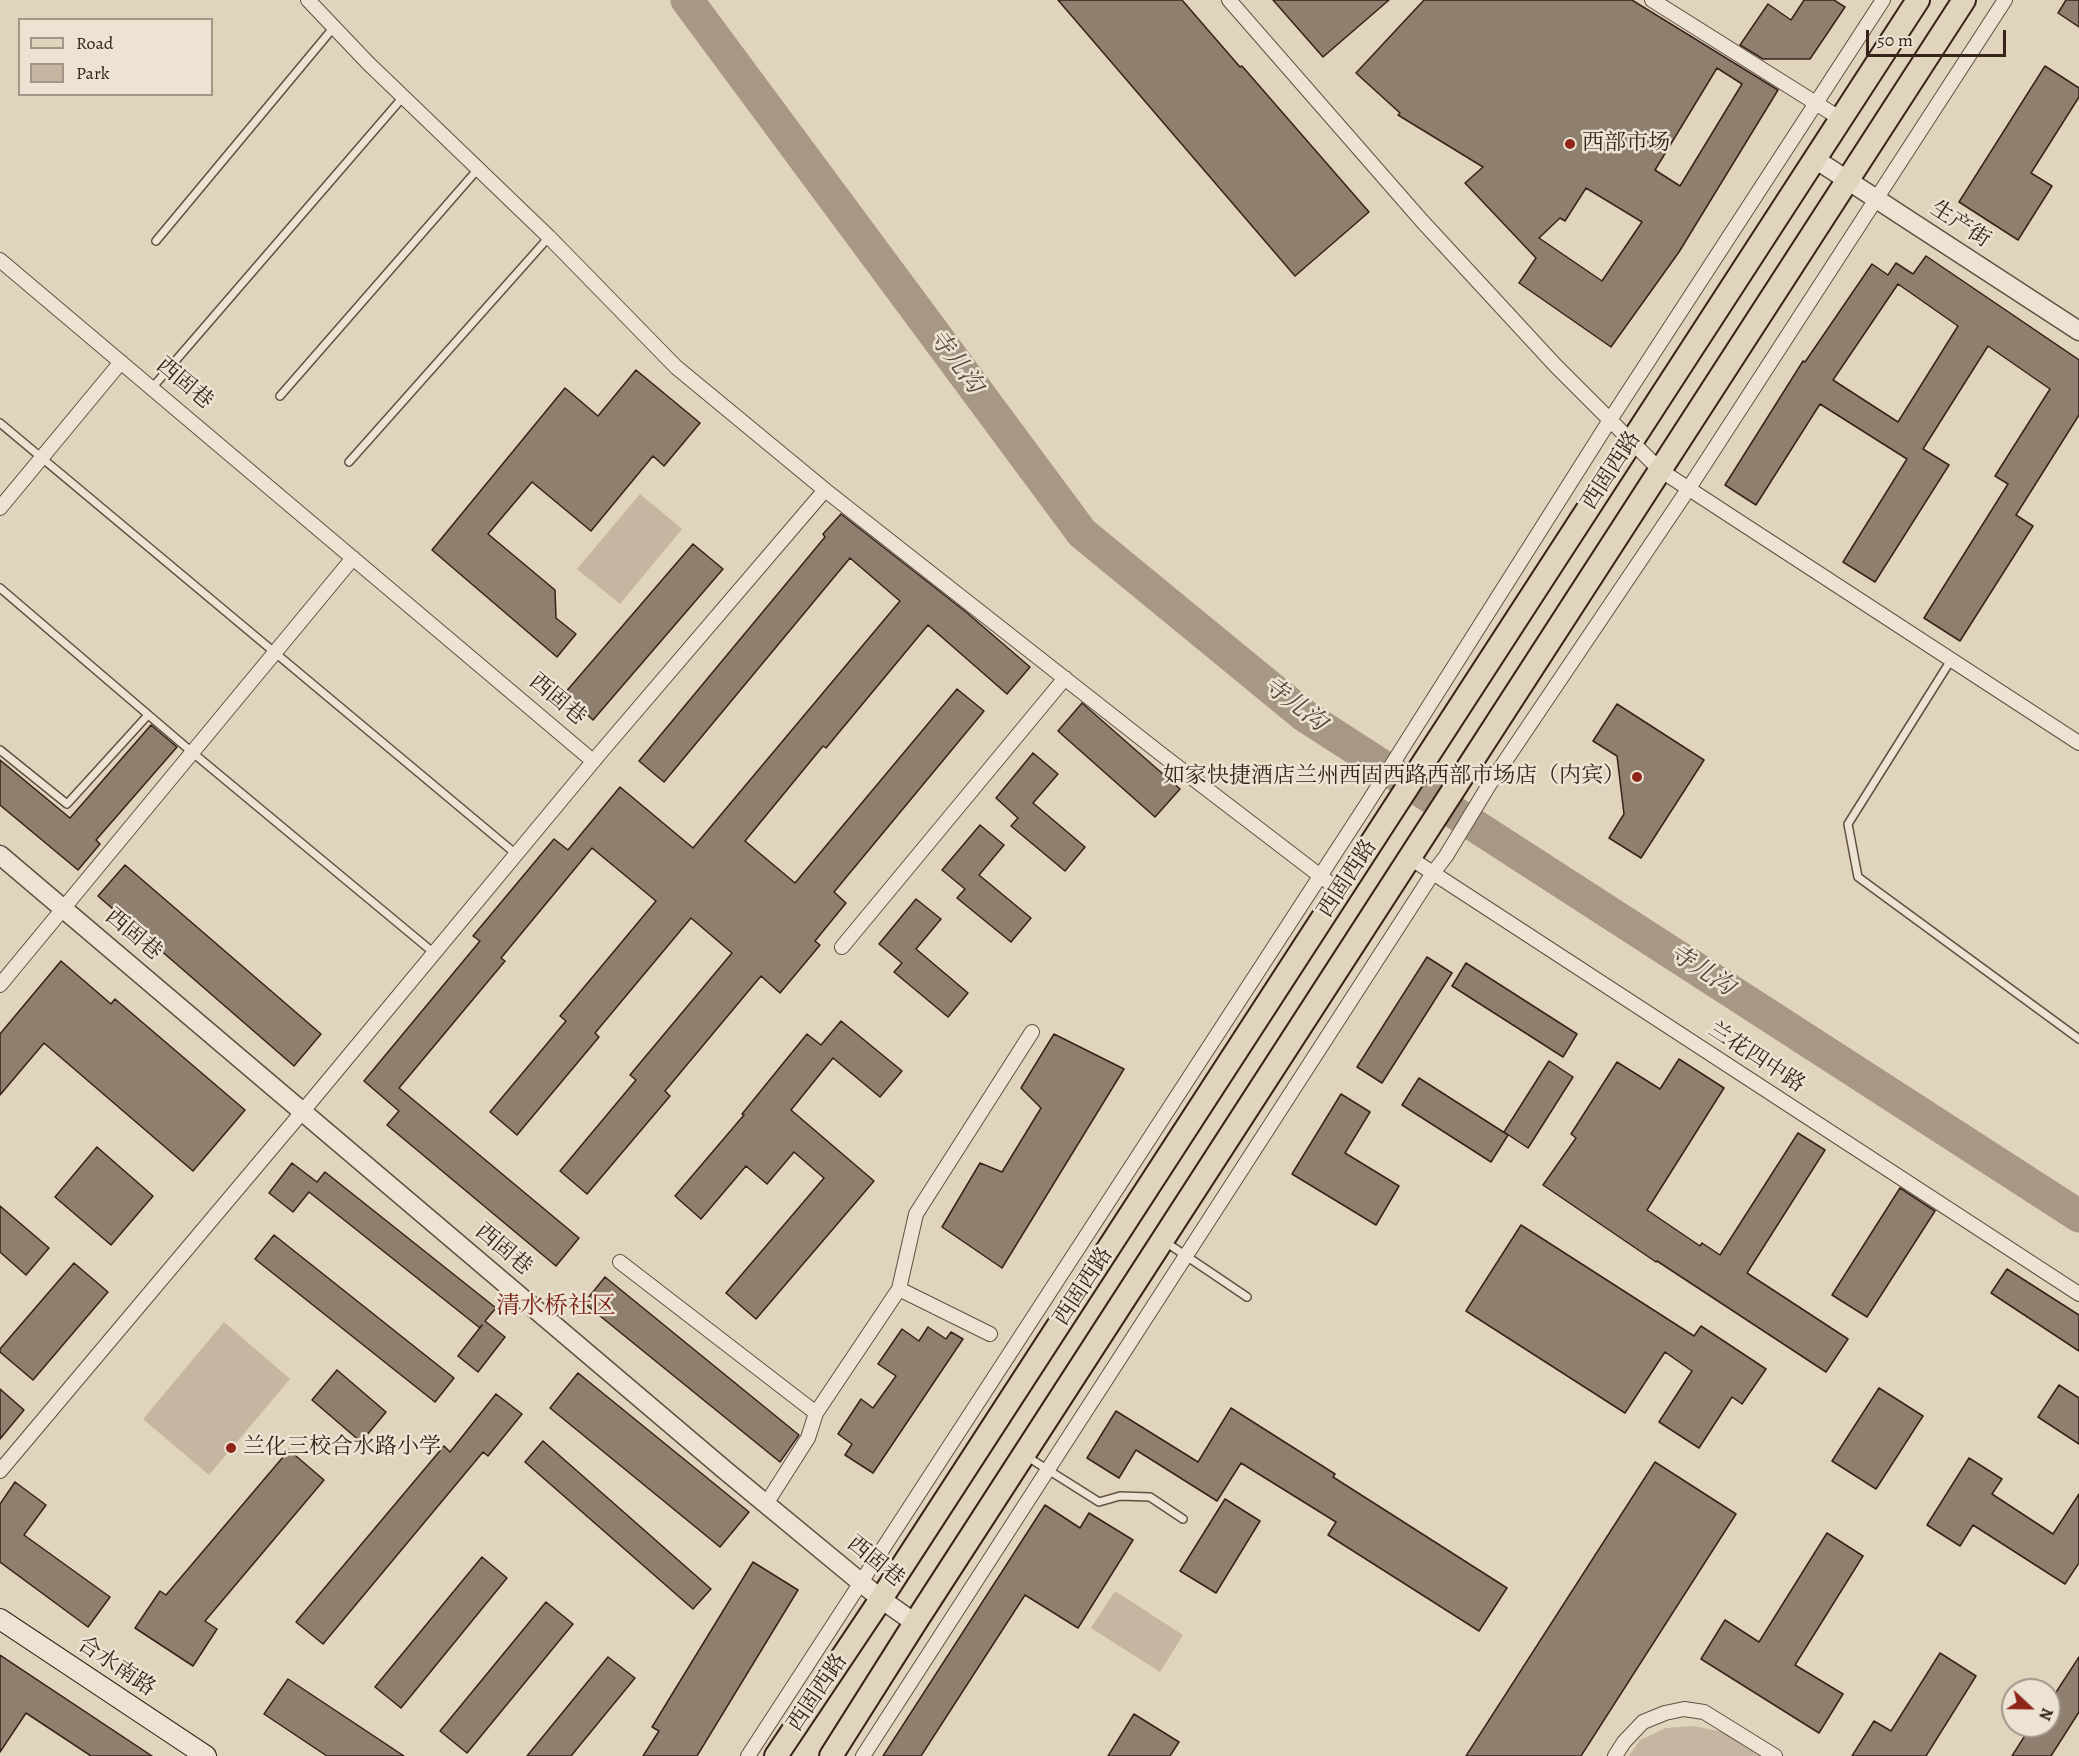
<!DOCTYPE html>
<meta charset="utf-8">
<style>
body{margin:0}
#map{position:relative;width:2079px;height:1756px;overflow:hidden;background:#e1d4bc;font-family:Alegreya,serif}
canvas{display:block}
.legend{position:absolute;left:18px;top:18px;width:195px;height:78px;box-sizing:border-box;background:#ece3d3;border:2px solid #a39689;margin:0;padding:8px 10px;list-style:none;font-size:18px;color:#362319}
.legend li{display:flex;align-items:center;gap:12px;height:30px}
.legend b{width:30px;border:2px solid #a39689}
.north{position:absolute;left:2001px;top:1678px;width:60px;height:60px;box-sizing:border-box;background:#ece3d3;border:2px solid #a39689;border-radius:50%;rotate:112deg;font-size:16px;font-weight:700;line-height:24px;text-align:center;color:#362319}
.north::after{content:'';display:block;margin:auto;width:21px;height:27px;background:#8f2418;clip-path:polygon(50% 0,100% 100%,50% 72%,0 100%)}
.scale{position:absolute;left:1866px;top:30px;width:140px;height:27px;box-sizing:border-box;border:3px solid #362319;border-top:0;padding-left:8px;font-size:18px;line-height:21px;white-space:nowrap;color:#362319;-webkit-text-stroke:4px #ece3d3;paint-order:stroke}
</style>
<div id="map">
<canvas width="2079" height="1756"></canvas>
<ul class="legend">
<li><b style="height:8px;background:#e1d4bc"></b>Road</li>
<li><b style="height:16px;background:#c4b6a0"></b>Park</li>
</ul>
<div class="north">N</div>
<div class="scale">50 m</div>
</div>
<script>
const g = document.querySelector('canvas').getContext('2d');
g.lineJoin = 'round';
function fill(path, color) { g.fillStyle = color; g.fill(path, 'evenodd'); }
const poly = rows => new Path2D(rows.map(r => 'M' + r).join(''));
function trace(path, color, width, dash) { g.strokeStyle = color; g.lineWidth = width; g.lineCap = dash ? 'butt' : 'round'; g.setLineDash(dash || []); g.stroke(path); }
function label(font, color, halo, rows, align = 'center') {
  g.font = font + ' Alegreya,"Noto Serif SC",serif'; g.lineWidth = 5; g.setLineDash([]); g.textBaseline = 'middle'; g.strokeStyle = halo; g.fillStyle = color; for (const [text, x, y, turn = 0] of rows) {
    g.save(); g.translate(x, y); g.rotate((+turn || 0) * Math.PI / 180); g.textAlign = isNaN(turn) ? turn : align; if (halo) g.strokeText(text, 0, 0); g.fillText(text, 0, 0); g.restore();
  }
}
fill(poly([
 [640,494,682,529,620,604,577,569],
 [224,1322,290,1379,209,1475,143,1419],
 [1115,1591,1183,1635,1160,1672,1091,1628],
 [1694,1726,1723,1732,1759,1756,1629,1756,1640,1740,1666,1728]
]), '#c4b6a0');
trace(poly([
 [687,0,1082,533,1305,716,2079,1216]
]), '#a79885', 33);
const building = poly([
 [1058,0,1182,0,1240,67,1242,66,1369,212,1295,276,1058,0],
 [1273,0,1389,0,1323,57,1273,0],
 [1424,0,1632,0,1778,90,1679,252,1611,347,1519,283,1536,258,1465,183,1483,167,1398,115,1400,113,1356,73,1424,0],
 [1717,68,1742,84,1680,186,1655,170,1717,68],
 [1586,188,1642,222,1602,281,1539,238,1560,218,1565,221,1586,188],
 [1804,0,1834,0,1845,7,1810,59,1763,59,1740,45,1768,4,1791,20,1804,0],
 [2066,0,2079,0,2079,27,2058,13,2066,0],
 [2045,66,2079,88,2079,97,2031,173,2052,186,2018,240,1959,202,2045,66],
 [1926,256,2079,360,2079,415,2016,515,2033,526,1960,641,1924,618,2008,484,1995,476,2050,389,1988,346,1923,449,1949,465,1875,582,1843,562,1907,459,1820,404,1756,505,1725,485,1803,361,1805,362,1872,264,1888,275,1896,263,1913,274,1926,256],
 [1898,284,1958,326,1898,422,1833,380,1898,284],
 [636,370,700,423,664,466,653,456,591,531,532,482,488,534,555,590,556,618,576,634,557,657,432,550,565,388,598,416,636,370],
 [841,514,966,612,1030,667,1007,694,928,625,826,748,823,746,745,841,795,883,957,689,984,711,834,892,846,903,815,941,820,945,780,993,761,976,665,1091,670,1096,587,1194,560,1171,636,1080,630,1075,732,953,691,918,595,1033,599,1037,517,1135,490,1112,566,1021,560,1016,656,901,592,848,501,958,505,961,399,1088,579,1238,556,1266,387,1125,399,1111,364,1081,480,941,473,936,554,839,568,850,620,787,693,848,900,601,850,558,664,782,639,761,825,537,823,534,841,514],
 [693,544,723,569,593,720,564,694,693,544],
 [1082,703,1180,789,1155,817,1058,731,1082,703],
 [1617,704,1704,760,1641,858,1609,838,1624,814,1617,756,1593,741,1617,704],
 [151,725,177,747,96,840,100,844,78,870,0,805,0,760,70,818,151,725],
 [1033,753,1058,774,1033,803,1085,847,1065,871,1011,826,1018,818,996,798,1033,753],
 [980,825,1004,845,979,875,1031,918,1011,942,957,898,965,889,942,870,980,825],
 [125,865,321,1034,294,1066,98,896,125,865],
 [916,899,941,919,916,949,968,993,948,1017,894,972,902,963,879,944,916,899],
 [1427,957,1452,973,1382,1083,1357,1067,1427,957],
 [61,961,111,1004,115,999,245,1110,193,1171,44,1043,0,1095,0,1034,61,961],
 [1466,963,1577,1034,1563,1057,1452,986,1466,963],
 [841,1021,902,1071,880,1097,833,1058,791,1110,874,1181,756,1319,726,1293,824,1178,794,1152,767,1184,746,1166,701,1219,675,1196,744,1115,742,1114,807,1034,821,1045,841,1021],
 [1054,1034,1124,1069,1002,1268,942,1227,980,1163,1002,1172,1041,1108,1021,1088,1054,1034],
 [1679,1059,1724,1088,1647,1210,1700,1246,1702,1243,1720,1255,1798,1133,1825,1150,1747,1273,1848,1339,1826,1372,1657,1261,1656,1262,1543,1185,1576,1138,1571,1134,1617,1062,1660,1089,1679,1059],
 [1549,1061,1573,1077,1528,1148,1504,1132,1549,1061],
 [1419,1078,1508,1135,1491,1162,1402,1105,1419,1078],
 [1341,1094,1370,1112,1345,1153,1399,1186,1376,1225,1292,1174,1341,1094],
 [97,1147,153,1196,111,1245,55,1197,97,1147],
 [292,1163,317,1182,325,1172,496,1308,485,1321,505,1337,478,1372,458,1356,482,1325,480,1328,309,1192,293,1212,269,1193,292,1163],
 [1900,1188,1935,1211,1867,1317,1832,1295,1900,1188],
 [0,1206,49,1248,26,1275,0,1252,0,1206],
 [1521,1225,1694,1336,1701,1326,1766,1369,1742,1404,1732,1397,1699,1448,1659,1422,1692,1371,1665,1352,1625,1413,1466,1311,1521,1225],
 [274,1235,454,1378,435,1402,255,1259,274,1235],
 [74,1263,108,1292,33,1380,0,1352,0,1349,74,1263],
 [2007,1269,2079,1315,2079,1351,1991,1293,2007,1269],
 [605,1277,799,1435,780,1462,584,1303,605,1277],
 [928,1327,946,1339,951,1332,963,1339,873,1473,845,1455,852,1444,838,1434,861,1399,873,1408,896,1376,878,1364,902,1329,919,1341,928,1327],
 [337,1370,386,1412,361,1442,312,1400,337,1370],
 [578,1373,749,1512,720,1547,550,1408,578,1373],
 [2059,1385,2079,1398,2079,1444,2038,1417,2059,1385],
 [1879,1388,1923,1416,1876,1489,1832,1461,1879,1388],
 [0,1389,24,1410,0,1439,0,1389],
 [496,1394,522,1414,488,1456,483,1452,323,1644,296,1622,444,1446,450,1452,496,1394],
 [1231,1408,1335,1474,1333,1477,1507,1588,1479,1631,1328,1535,1336,1522,1241,1463,1217,1501,1136,1450,1119,1478,1087,1458,1116,1411,1198,1462,1231,1408],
 [543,1441,711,1589,693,1609,525,1462,543,1441],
 [289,1450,324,1480,205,1621,217,1629,193,1666,135,1628,160,1591,166,1595,289,1450],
 [1969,1458,2002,1479,1992,1494,2053,1534,2079,1494,2079,1563,2065,1584,1973,1525,1960,1546,1927,1525,1969,1458],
 [1655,1462,1736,1514,1581,1756,1466,1756,1655,1462],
 [15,1482,46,1505,24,1535,110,1597,88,1627,0,1562,0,1504,15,1482],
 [1225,1499,1260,1521,1216,1593,1180,1571,1225,1499],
 [1045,1505,1080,1528,1089,1513,1133,1540,1078,1628,1025,1595,921,1756,883,1756,1045,1505],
 [1827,1533,1863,1556,1795,1665,1843,1694,1819,1733,1701,1659,1725,1620,1759,1642,1827,1533],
 [482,1557,507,1578,401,1708,375,1687,482,1557],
 [753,1562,798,1590,697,1756,643,1756,659,1731,652,1727,753,1562],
 [546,1602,573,1624,467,1753,440,1731,546,1602],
 [1940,1653,1976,1676,1926,1756,1852,1756,1874,1721,1891,1731,1940,1653],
 [0,1655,152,1756,91,1756,26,1713,0,1752,0,1655],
 [608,1657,635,1678,571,1756,527,1756,608,1657],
 [2079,1657,2079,1712,2051,1756,2012,1756,2031,1726,2049,1726,2049,1703,2079,1657],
 [288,1679,404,1756,327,1756,264,1714,288,1679],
 [1134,1714,1179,1742,1170,1756,1108,1756,1134,1714]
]);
fill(building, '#8f7f6e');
trace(building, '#362319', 1.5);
const service = poly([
 [156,241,334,27],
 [152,388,403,97],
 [280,396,478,169],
 [0,423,516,854],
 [349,462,549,237],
 [0,588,193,753,434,953],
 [1951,660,1848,824,1858,877,2079,1039],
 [0,750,67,804,148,715],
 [1164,1241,1247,1297],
 [1026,1456,1099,1502,1120,1496,1150,1497,1183,1519]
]);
const minor = poly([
 [308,0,368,63,549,237,676,367,825,490,1161,754,1340,891],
 [1229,0,1422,221,1555,365,1660,470,2079,743],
 [1652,0,1841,119],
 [0,260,593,761],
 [0,508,121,362],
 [1410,858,2079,1294],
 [842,947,1065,678],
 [0,985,353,558],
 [620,1262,816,1413,899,1289],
 [990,1334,899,1289,916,1214,1032,1032],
 [0,1471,303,1111,601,752,825,490],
 [766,1504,808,1438,816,1413],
 [748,1756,1367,804,1610,420,1883,0],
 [863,1756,1433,873,1446,856,1489,785,1689,488,2005,0],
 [1615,1756,1624,1742,1643,1722,1665,1713,1684,1709,1704,1712,1775,1756]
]);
const tertiary = poly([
 [1815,159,2079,331],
 [0,855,726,1471,881,1599,915,1623]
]);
const secondary = poly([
 [0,1619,206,1756]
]);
const primary = poly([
 [776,1756,881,1599,1918,0],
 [831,1756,915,1623,1964,0]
]);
trace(service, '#614f42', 10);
trace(minor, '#614f42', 16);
trace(tertiary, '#614f42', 21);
trace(secondary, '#362319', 22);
trace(primary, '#362319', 26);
trace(service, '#ece3d3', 7);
trace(minor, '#ece3d3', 14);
trace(tertiary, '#ece3d3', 18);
trace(secondary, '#ece3d3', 20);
trace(primary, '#e1d4bc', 22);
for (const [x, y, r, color] of [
 [1570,144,6,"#8f2418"],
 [1637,777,6,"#8f2418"],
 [231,1448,6,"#8f2418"]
]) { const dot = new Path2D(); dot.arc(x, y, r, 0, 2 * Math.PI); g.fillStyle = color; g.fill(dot); trace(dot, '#ece3d3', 2); }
label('22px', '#362319', '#ece3d3', [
 ["西部市场",1582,144],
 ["如家快捷酒店兰州西固西路西部市场店（内宾）",1625,777,"right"],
 ["兰化三校合水路小学",243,1448]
], 'left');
label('22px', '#362319', '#ece3d3', [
 ["生产街",1960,225,33],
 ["西固巷",184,384,40],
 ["西固西路",1612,471,-57],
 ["西固巷",557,700,40],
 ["西固西路",1348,879,-57],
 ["西固巷",133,935,40],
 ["兰花四中路",1756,1058,33],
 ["西固巷",503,1250,40],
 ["西固西路",1084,1287,-57],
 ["西固巷",875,1562,39],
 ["合水南路",116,1667,34],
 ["西固西路",818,1693,-56]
]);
label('italic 24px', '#584639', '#ece3d3', [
 ["寺儿沟",955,362,53],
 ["寺儿沟",1294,705,37],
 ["寺儿沟",1701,971,33]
]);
label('24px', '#7a1f14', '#ece3d3', [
 ["清水桥社区",556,1307]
]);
</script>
